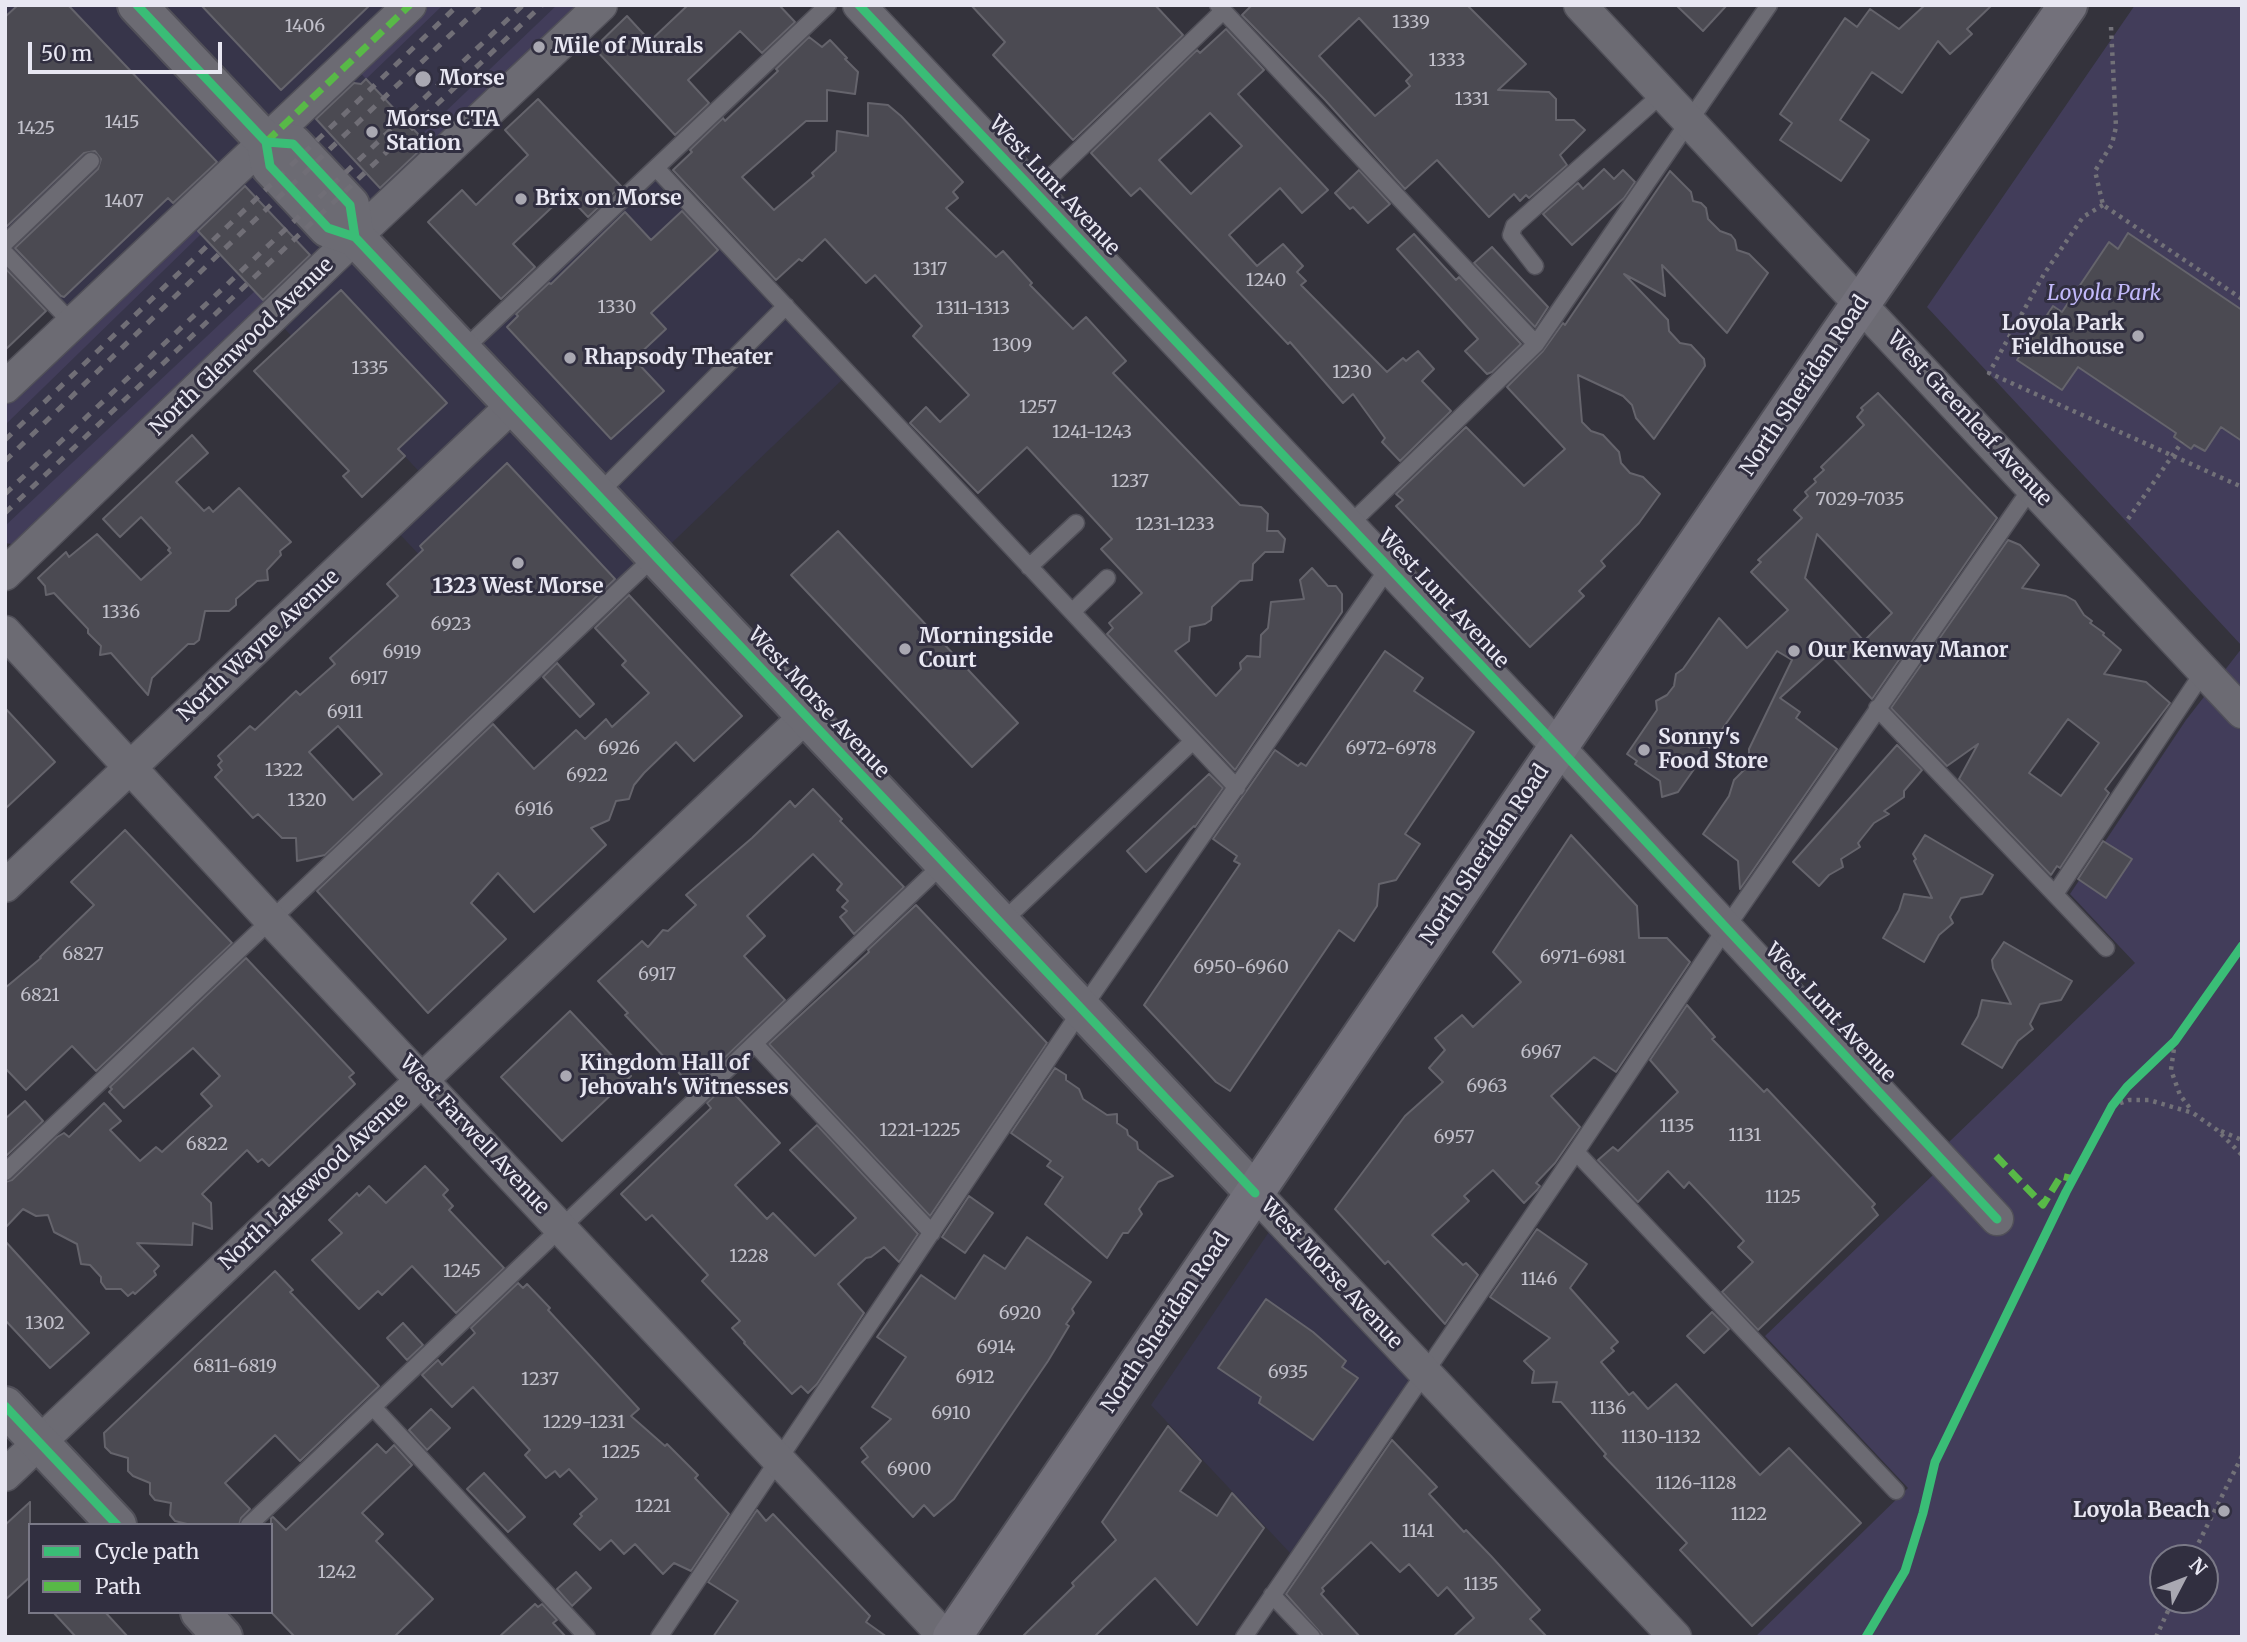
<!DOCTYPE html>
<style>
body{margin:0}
#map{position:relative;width:2247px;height:1642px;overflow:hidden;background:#34333c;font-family:Merriweather,serif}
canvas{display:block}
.frame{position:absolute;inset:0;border:7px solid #e8e7f2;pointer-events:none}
.legend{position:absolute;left:28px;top:1523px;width:245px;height:91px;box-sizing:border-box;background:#312f40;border:2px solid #7a7987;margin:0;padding:9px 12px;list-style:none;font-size:21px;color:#e8e7f2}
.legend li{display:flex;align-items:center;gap:14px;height:35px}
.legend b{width:35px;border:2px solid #7a7987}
.north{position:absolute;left:2149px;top:1544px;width:70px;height:70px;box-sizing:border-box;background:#312f40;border:2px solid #7a7987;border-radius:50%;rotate:48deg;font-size:19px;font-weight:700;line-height:28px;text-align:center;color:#e8e7f2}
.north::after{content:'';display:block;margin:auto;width:24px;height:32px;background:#a9a8b2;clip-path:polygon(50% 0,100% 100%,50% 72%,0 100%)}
.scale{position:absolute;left:28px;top:42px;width:194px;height:32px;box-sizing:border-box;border:4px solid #e8e7f2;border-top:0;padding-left:9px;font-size:21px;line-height:24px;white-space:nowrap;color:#e8e7f2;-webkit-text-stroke:5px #312f40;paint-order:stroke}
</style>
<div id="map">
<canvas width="2247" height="1642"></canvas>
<div class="frame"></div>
<ul class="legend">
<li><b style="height:9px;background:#3abd76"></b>Cycle path</li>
<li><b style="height:9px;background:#58b947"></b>Path</li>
</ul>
<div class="north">N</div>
<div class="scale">50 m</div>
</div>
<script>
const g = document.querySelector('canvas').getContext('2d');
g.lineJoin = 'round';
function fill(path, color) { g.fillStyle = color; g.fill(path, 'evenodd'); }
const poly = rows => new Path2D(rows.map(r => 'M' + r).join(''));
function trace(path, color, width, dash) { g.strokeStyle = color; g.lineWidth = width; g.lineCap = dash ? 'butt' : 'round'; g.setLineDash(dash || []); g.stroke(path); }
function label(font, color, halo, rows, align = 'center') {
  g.font = font + ' Merriweather,serif'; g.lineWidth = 6; g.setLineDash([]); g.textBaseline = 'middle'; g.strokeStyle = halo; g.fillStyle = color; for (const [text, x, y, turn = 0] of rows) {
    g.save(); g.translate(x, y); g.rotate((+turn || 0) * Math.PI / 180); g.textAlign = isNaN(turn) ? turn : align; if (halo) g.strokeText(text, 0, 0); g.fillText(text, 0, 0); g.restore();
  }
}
fill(poly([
 [5,5,386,5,314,73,309,85,209,179,200,181,62,312,5,252],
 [422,5,583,5,371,201,362,198,300,129],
 [256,171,316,233,323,248,321,255,5,543,5,399],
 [655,175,845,377,534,675,387,521,428,481,283,327,363,244,463,353],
 [1275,1223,1415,1372,1291,1554,1151,1405]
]), '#37354a');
fill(poly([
 [422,5,443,5,366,79,356,68],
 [557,5,583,5,433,150,420,136],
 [2135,5,2242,5,2242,646,1927,307],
 [191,223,201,234,5,425,5,399],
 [255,291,267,305,18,545,5,543,5,526],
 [2242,648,2242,1637,1755,1637,1908,1488,1765,1336,1957,1152,1949,1142,2135,963,2070,894,2186,720],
 [2163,1558,2205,1558,2205,1600,2163,1600]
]), '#423d5a');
const building = poly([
 [18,5,68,5,217,162,173,203,168,198,64,297,61,296,15,248,98,169,101,159,95,151,84,153,5,228,5,17,18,5],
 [201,5,370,5,281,90,201,5],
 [688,5,779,5,795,22,762,53,740,31,688,80,709,103,675,135,594,48,627,16,650,41,688,5],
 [971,5,1155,5,1183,35,1073,140,993,55,1005,42,971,5],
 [1252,5,1467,5,1526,64,1498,90,1549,92,1556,99,1556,120,1574,120,1585,130,1560,155,1567,165,1529,198,1526,195,1520,201,1514,194,1489,217,1437,160,1405,189,1325,100,1242,15,1252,5],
 [1359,18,1412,75,1406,81,1410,86,1375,116,1319,56,1359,18],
 [1676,5,1727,5,1703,31,1676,5],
 [1925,5,1992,5,1967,29,1972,34,1950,54,1938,41,1902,93,1872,72,1840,120,1869,140,1841,181,1780,140,1792,123,1780,114,1845,18,1857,27,1870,9,1899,29,1925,5],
 [1226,29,1264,70,1238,94,1328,190,1302,213,1280,188,1229,235,1257,266,1283,244,1303,266,1297,272,1306,281,1301,285,1387,372,1403,358,1406,361,1418,351,1434,369,1422,381,1451,411,1400,461,1382,442,1385,438,1353,394,1343,403,1290,342,1288,344,1140,188,1131,196,1091,153,1197,50,1200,53,1226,29],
 [1210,113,1242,146,1191,194,1159,160,1210,113],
 [809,37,822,47,830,40,847,58,845,59,858,72,855,94,827,90,827,121,806,121,742,177,774,210,814,176,812,173,836,151,837,131,868,136,868,103,888,105,901,116,963,182,953,192,958,198,946,208,996,257,1003,251,1032,283,1030,285,1073,329,1086,317,1126,361,1113,373,1240,505,1261,507,1268,514,1267,531,1278,531,1285,539,1283,552,1265,552,1253,564,1252,580,1240,581,1212,607,1211,620,1205,624,1190,627,1189,641,1175,651,1216,696,1241,669,1240,663,1247,656,1260,657,1261,635,1268,628,1271,602,1304,599,1300,580,1312,568,1328,586,1336,586,1342,594,1342,612,1235,770,1107,634,1113,628,1109,623,1142,593,1101,549,1112,539,1027,447,978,493,910,423,926,407,940,422,969,395,913,336,922,326,875,275,866,283,825,239,802,261,799,259,776,280,673,170,692,152,690,150,723,118,725,121,778,71,776,69,809,37],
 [366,79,418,134,417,153,380,188,316,119,354,83,361,84,366,79],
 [538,99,621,186,588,217,566,194,513,244,535,267,501,299,428,222,462,190,476,205,528,155,505,130,538,99],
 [1604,169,1614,179,1623,170,1635,182,1624,198,1572,245,1543,214,1578,183,1583,189,1604,169],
 [1359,170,1390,204,1368,223,1353,207,1350,209,1335,193,1359,170],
 [1670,171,1691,192,1693,201,1701,203,1706,208,1708,219,1720,231,1731,235,1735,240,1737,250,1749,254,1768,273,1727,333,1662,265,1665,296,1624,274,1668,320,1669,331,1680,343,1691,345,1704,359,1705,366,1654,439,1636,418,1632,405,1623,396,1578,375,1582,422,1591,431,1603,435,1619,452,1621,463,1630,473,1643,477,1660,494,1639,523,1601,561,1605,566,1579,591,1584,596,1530,647,1396,506,1403,500,1396,494,1466,427,1524,486,1565,449,1507,387,1543,351,1563,323,1565,325,1670,171],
 [245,186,310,255,263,300,198,231,245,186],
 [682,211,718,250,651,313,666,329,634,359,664,391,611,439,507,327,518,316,516,314,549,283,551,284,625,212,651,240,682,211],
 [2128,233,2242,310,2242,441,2221,427,2205,451,2194,445,2191,449,2174,437,2176,433,2078,367,2062,390,2017,360,2053,306,2062,312,2109,242,2118,249,2128,233],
 [1414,234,1456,280,1459,277,1521,344,1492,372,1487,374,1465,351,1478,339,1397,249,1414,234],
 [1492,247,1548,307,1535,327,1474,263,1492,247],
 [5,268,46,311,5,350,5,268],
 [341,290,447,403,398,449,405,456,362,497,343,476,349,471,254,371,341,290],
 [1878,393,1997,518,1872,699,1829,654,1780,698,1800,712,1796,718,1837,749,1740,889,1738,861,1703,834,1729,796,1734,780,1749,765,1749,749,1792,660,1777,651,1678,792,1662,797,1660,781,1635,764,1637,761,1627,754,1657,710,1656,701,1667,695,1674,686,1676,674,1683,669,1719,618,1747,648,1788,610,1751,572,1761,562,1758,560,1802,518,1794,510,1808,496,1805,492,1816,482,1814,479,1824,470,1821,467,1864,425,1857,417,1863,410,1861,408,1878,393],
 [1817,534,1892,613,1864,641,1805,578,1817,534],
 [192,435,208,453,176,482,204,511,209,507,213,512,239,488,291,542,280,551,281,555,267,570,268,580,257,581,236,599,236,605,229,611,205,611,199,640,194,644,188,644,152,678,148,695,111,653,100,655,101,646,88,633,88,629,54,593,46,595,45,586,38,578,66,552,69,557,97,534,141,580,171,553,168,550,170,548,141,517,120,537,103,519,192,435],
 [507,463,615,579,325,855,297,861,296,838,282,838,258,814,253,818,215,777,222,770,218,765,222,761,218,756,250,726,255,730,296,691,300,695,335,664,330,658,398,596,387,584,423,550,420,546,507,463],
 [338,726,382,774,353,800,309,752,338,726],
 [838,531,1018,723,972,767,791,575,838,531],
 [2008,540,2020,545,2039,565,2022,588,2066,596,2075,601,2084,615,2092,621,2090,623,2104,633,2103,635,2121,650,2104,674,2146,682,2170,703,2105,789,2109,793,2060,868,2057,866,2051,875,1959,779,1978,744,1947,766,1891,708,2008,540],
 [2068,719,2099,743,2061,796,2029,773,2068,719],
 [629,595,742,716,694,761,676,742,644,773,634,785,629,799,616,801,609,820,591,828,606,845,534,912,498,873,471,903,506,939,428,1013,317,891,493,724,534,769,576,730,585,739,606,719,612,727,649,693,622,665,626,661,595,628,629,595],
 [1385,651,1423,678,1414,691,1474,732,1405,834,1420,844,1396,880,1379,884,1377,906,1354,941,1339,930,1230,1091,1216,1082,1144,1005,1240,864,1234,861,1237,856,1213,839,1275,750,1298,766,1301,763,1306,766,1385,651],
 [557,663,594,704,580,717,543,677,557,663],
 [5,708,55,762,5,809,5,708],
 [1897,745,1922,770,1904,791,1904,797,1884,811,1889,814,1874,823,1858,843,1860,847,1841,859,1843,867,1829,875,1819,886,1793,862,1897,745],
 [1209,774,1223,788,1195,827,1194,826,1146,872,1127,851,1209,774],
 [813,789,842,819,840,821,904,887,854,934,840,917,847,911,842,907,848,901,837,890,842,884,813,854,747,916,765,936,744,956,785,1000,693,1088,625,1015,628,1013,598,981,642,941,648,947,663,930,668,931,696,905,686,895,752,838,790,801,795,807,813,789],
 [125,830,232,943,96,1071,72,1046,26,1090,5,1068,5,988,41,958,40,957,94,905,71,882,125,830],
 [1571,835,1637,906,1639,938,1667,938,1690,962,1616,1072,1594,1057,1551,1096,1580,1127,1555,1163,1536,1183,1540,1186,1537,1190,1524,1203,1493,1170,1464,1196,1469,1201,1432,1235,1463,1265,1466,1263,1478,1275,1445,1324,1388,1261,1385,1264,1335,1209,1405,1116,1443,1082,1429,1068,1445,1050,1435,1038,1462,1015,1473,1027,1521,982,1493,952,1571,835],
 [1925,835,1993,875,1982,894,1961,898,1950,917,1953,923,1939,935,1924,962,1883,938,1899,910,1904,894,1932,898,1914,861,1916,859,1913,854,1925,835],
 [2103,841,2132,859,2106,898,2078,879,2103,841],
 [916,905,1047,1043,930,1216,769,1044,869,952,868,950,916,905],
 [2004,942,2072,981,2061,1000,2040,1004,2030,1024,2033,1029,2018,1041,2002,1068,1962,1044,1978,1016,1982,1000,2011,1004,1993,968,1992,960,2004,942],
 [246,958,354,1073,349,1077,355,1084,269,1166,262,1159,258,1162,247,1150,202,1194,211,1203,212,1229,193,1223,192,1245,137,1243,159,1266,154,1271,156,1275,135,1294,133,1292,128,1296,121,1289,106,1289,101,1282,101,1277,90,1265,81,1264,77,1244,54,1232,48,1215,36,1216,23,1209,5,1228,5,1182,12,1180,57,1137,64,1133,69,1137,104,1103,121,1121,110,1130,140,1161,156,1147,162,1152,212,1106,201,1094,220,1076,193,1048,124,1108,109,1092,112,1089,110,1087,246,958],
 [1687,1005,1715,1037,1712,1039,1764,1092,1767,1089,1875,1204,1872,1207,1878,1215,1758,1330,1722,1292,1753,1262,1738,1247,1744,1241,1706,1200,1689,1182,1684,1188,1668,1171,1638,1202,1598,1160,1613,1147,1618,1151,1678,1092,1650,1060,1687,1005],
 [570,1011,631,1076,562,1141,501,1077,570,1011],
 [1055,1068,1066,1075,1066,1080,1079,1089,1083,1099,1107,1115,1117,1114,1117,1123,1127,1130,1128,1135,1137,1142,1138,1149,1173,1176,1158,1182,1139,1209,1142,1214,1128,1233,1123,1233,1107,1258,1045,1204,1063,1177,1047,1166,1051,1161,1011,1133,1055,1068],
 [726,1085,780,1143,735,1185,767,1219,773,1213,815,1256,856,1218,790,1150,817,1125,918,1234,899,1262,884,1247,871,1257,866,1258,838,1284,864,1313,817,1384,808,1393,801,1386,792,1394,744,1343,745,1342,732,1328,740,1321,702,1281,708,1275,652,1215,646,1220,621,1194,711,1108,707,1103,726,1085],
 [25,1101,43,1121,5,1157,5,1119,25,1101],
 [425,1166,448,1190,443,1195,453,1206,449,1210,504,1268,456,1313,412,1266,382,1295,378,1291,359,1309,312,1260,342,1233,329,1220,357,1193,359,1196,369,1186,386,1203,425,1166],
 [969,1196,993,1213,965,1253,942,1237,969,1196],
 [1537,1229,1587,1264,1570,1288,1618,1342,1611,1348,1614,1351,1601,1362,1629,1395,1633,1392,1648,1409,1676,1384,1760,1475,1789,1448,1861,1523,1752,1626,1680,1550,1687,1543,1604,1456,1606,1454,1561,1402,1553,1402,1557,1382,1532,1383,1534,1371,1524,1361,1550,1338,1490,1297,1537,1229],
 [1027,1237,1091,1282,1072,1309,1074,1313,1066,1324,1069,1326,1048,1361,954,1499,934,1516,924,1505,913,1517,862,1462,868,1457,861,1448,891,1419,872,1407,906,1357,877,1337,921,1275,955,1299,984,1255,1005,1269,1027,1237],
 [5,1241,89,1333,50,1368,5,1320,5,1241],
 [275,1271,293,1290,290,1292,379,1386,300,1461,275,1435,225,1483,250,1509,241,1518,239,1525,191,1525,175,1521,170,1515,171,1503,155,1500,150,1494,150,1483,133,1476,128,1471,128,1458,111,1453,105,1447,104,1433,275,1271],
 [518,1283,523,1288,527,1284,550,1308,548,1310,639,1409,631,1416,665,1446,667,1444,698,1475,695,1478,729,1514,691,1571,674,1563,663,1574,635,1544,624,1554,611,1540,600,1550,574,1524,582,1516,580,1514,597,1499,569,1469,560,1477,555,1471,546,1478,525,1455,530,1450,473,1387,452,1407,422,1375,438,1360,442,1365,475,1333,471,1328,518,1283],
 [1266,1299,1313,1332,1346,1361,1342,1367,1358,1378,1313,1440,1259,1403,1261,1397,1218,1368,1266,1299],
 [1712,1312,1729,1329,1704,1353,1687,1336,1712,1312],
 [403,1323,423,1345,407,1360,387,1338,403,1323],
 [431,1409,450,1428,427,1450,409,1430,431,1409],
 [1168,1426,1201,1461,1180,1491,1217,1516,1232,1493,1264,1528,1197,1625,1155,1578,1094,1637,1022,1637,1074,1586,1072,1583,1116,1540,1102,1522,1168,1426],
 [1392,1440,1437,1487,1429,1494,1464,1532,1466,1530,1491,1556,1540,1610,1530,1619,1547,1637,1453,1637,1474,1618,1447,1587,1438,1596,1409,1564,1400,1572,1371,1542,1322,1588,1324,1591,1321,1594,1360,1637,1324,1637,1286,1594,1392,1440],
 [377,1444,386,1453,394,1445,412,1465,362,1513,383,1534,376,1541,433,1599,394,1637,295,1637,271,1612,271,1518,273,1517,286,1530,377,1444],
 [484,1473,525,1517,508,1532,467,1489,484,1473],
 [30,1502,30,1577,5,1600,5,1525,30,1502],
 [757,1510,766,1521,773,1514,870,1616,866,1622,887,1637,713,1637,738,1601,708,1582,757,1510],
 [576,1572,591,1588,572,1606,557,1589,576,1572],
 [535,1604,538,1607,542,1604,557,1620,553,1623,566,1637,499,1637,535,1604],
 [53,1612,105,1612,128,1637,76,1637,53,1612]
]);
fill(building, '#4b4a52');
trace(building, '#65646c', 2);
const service = poly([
 [1218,5,1536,344],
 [656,168,1237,788],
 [1035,192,1223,11],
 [5,243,91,161],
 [5,253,71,322],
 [1535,266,1511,235,1514,226,1663,93],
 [462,351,828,5],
 [597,495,786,306],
 [1349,525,1536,344,1769,5],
 [1029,567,1076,523],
 [1072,612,1107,578],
 [1877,708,2106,948],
 [2055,894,2204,671],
 [1001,923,1193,741],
 [755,1044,932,1233],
 [1576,1152,1896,1491],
 [5,1172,655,556],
 [373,1407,587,1637],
 [249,1525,944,863],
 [1272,1595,1312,1637],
 [659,1637,1082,1009,1389,567],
 [1244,1637,1576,1152,1726,928,2032,487]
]);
const minor = poly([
 [859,5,1558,747,1997,1219],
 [1580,5,2242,712],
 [5,387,410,5],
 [5,574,355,237,601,5],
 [5,632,270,919,945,1637],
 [5,886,513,405],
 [1255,1193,1675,1637],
 [5,1475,806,716]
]);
const tertiary = poly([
 [137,5,266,142,270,166,328,228,355,237,1255,1193],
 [266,142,293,144,350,205,355,237],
 [5,1406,117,1525],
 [200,1612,223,1637]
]);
const secondary = poly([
 [952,1637,1837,338,2068,5]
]);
trace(service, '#515059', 19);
trace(minor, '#515059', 35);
trace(tertiary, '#515059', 42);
trace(secondary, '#515059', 42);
trace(poly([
 [2111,27,2116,127,2112,144,2095,171,2103,205,2242,299],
 [2103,205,2083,217,2044,274,1989,373,2242,487],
 [2128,519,2182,442],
 [2175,1041,2171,1070,2180,1095,2192,1111],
 [2112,1106,2129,1100,2149,1100,2193,1113,2217,1130,2242,1155],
 [2221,1131,2242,1140],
 [2191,1558,2242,1456],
 [2156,1637,2173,1600]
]), '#727178', 4.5, [3.5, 5]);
trace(service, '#6c6b73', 16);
trace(minor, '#6c6b73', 32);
trace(tertiary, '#6c6b73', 38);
trace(secondary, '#73717b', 38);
trace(poly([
 [5,440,458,5],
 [5,461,219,254,482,5],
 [5,494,523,5],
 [5,513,542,5]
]), '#706e76', 5, [9, 9]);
trace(poly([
 [266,142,410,5],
 [1996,1156,2043,1205,2061,1176,2073,1179]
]), '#58b947', 7, [14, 7]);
trace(poly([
 [137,5,266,142,270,166,328,228,355,237,1255,1193],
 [859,5,1558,747,1997,1219],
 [266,142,293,144,350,205,355,237],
 [5,1406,117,1525],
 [1866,1637,1905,1571,1923,1513,1935,1462,2066,1192,2112,1106,2127,1087,2175,1041,2242,946]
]), '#3abd76', 9);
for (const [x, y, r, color] of [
 [539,47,7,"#a9a8b2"],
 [423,79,9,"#a9a8b2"],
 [372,132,7,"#a9a8b2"],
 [521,199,7,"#a9a8b2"],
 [2138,336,7,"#a9a8b2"],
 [570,358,7,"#a9a8b2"],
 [518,563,7,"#a9a8b2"],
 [905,649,7,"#a9a8b2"],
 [1794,651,7,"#a9a8b2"],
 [1644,750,7,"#a9a8b2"],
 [566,1076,7,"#a9a8b2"],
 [2224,1511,7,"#a9a8b2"]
]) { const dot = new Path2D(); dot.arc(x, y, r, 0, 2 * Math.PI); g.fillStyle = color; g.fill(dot); trace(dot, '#312f40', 2.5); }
label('18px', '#c1c0ca', null, [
 ["1339",1411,23],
 ["1406",305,27],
 ["1333",1447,61],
 ["1331",1472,100],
 ["1415",122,123],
 ["1425",36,129],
 ["1407",124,202],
 ["1317",930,270],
 ["1240",1266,281],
 ["1330",617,308],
 ["1311-1313",973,309],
 ["1309",1012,346],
 ["1335",370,369],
 ["1230",1352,373],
 ["1257",1038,408],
 ["1241-1243",1092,433],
 ["1237",1130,482],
 ["7029-7035",1860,500],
 ["1231-1233",1175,525],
 ["1336",121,613],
 ["6923",451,625],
 ["6919",402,653],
 ["6917",369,679],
 ["6911",345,713],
 ["6926",619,749],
 ["6972-6978",1391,749],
 ["1322",284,771],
 ["6922",587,776],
 ["1320",307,801],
 ["6916",534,810],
 ["6827",83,955],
 ["6971-6981",1583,958],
 ["6950-6960",1241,968],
 ["6917",657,975],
 ["6821",40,996],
 ["6967",1541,1053],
 ["6963",1487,1087],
 ["1135",1677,1127],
 ["1221-1225",920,1131],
 ["1131",1745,1136],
 ["6957",1454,1138],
 ["6822",207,1145],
 ["1125",1783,1198],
 ["1228",749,1257],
 ["1245",462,1272],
 ["1146",1539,1280],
 ["6920",1020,1314],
 ["1302",45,1324],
 ["6914",996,1348],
 ["6811-6819",235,1367],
 ["6935",1288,1373],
 ["6912",975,1378],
 ["1237",540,1380],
 ["1136",1608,1409],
 ["6910",951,1414],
 ["1229-1231",584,1423],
 ["1130-1132",1661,1438],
 ["1225",621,1453],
 ["6900",909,1470],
 ["1126-1128",1696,1484],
 ["1221",653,1507],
 ["1122",1749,1515],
 ["1141",1418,1532],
 ["1242",337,1573],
 ["1135",1481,1585]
]);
label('bold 21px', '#e8e7f2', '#312f40', [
 ["Mile of Murals",553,47],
 ["Morse",439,79],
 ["Morse CTA",386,120],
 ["Station",386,144],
 ["Brix on Morse",535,199],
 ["Loyola Park",2124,324,"right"],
 ["Fieldhouse",2124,348,"right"],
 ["Rhapsody Theater",584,358],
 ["1323 West Morse",518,587,"center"],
 ["Morningside",919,637],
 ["Court",919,661],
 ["Our Kenway Manor",1808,651],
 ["Sonny's",1658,738],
 ["Food Store",1658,762],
 ["Kingdom Hall of",580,1064],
 ["Jehovah's Witnesses",580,1088],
 ["Loyola Beach",2210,1511,"right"]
], 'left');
label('21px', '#e8e7f2', '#312f40', [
 ["West Lunt Avenue",1054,186,47],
 ["North Glenwood Avenue",242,347,-44],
 ["North Sheridan Road",1805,386,-56],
 ["West Greenleaf Avenue",1969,419,47],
 ["West Lunt Avenue",1443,599,47],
 ["North Wayne Avenue",259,646,-43],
 ["West Morse Avenue",818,703,47],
 ["North Sheridan Road",1485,855,-56],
 ["West Lunt Avenue",1830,1013,47],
 ["West Farwell Avenue",474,1135,47],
 ["North Lakewood Avenue",314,1182,-43],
 ["West Morse Avenue",1331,1274,47],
 ["North Sheridan Road",1166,1323,-56]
]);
label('italic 21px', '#c2b9fa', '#312f40', [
 ["Loyola Park",2104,294]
]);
</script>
